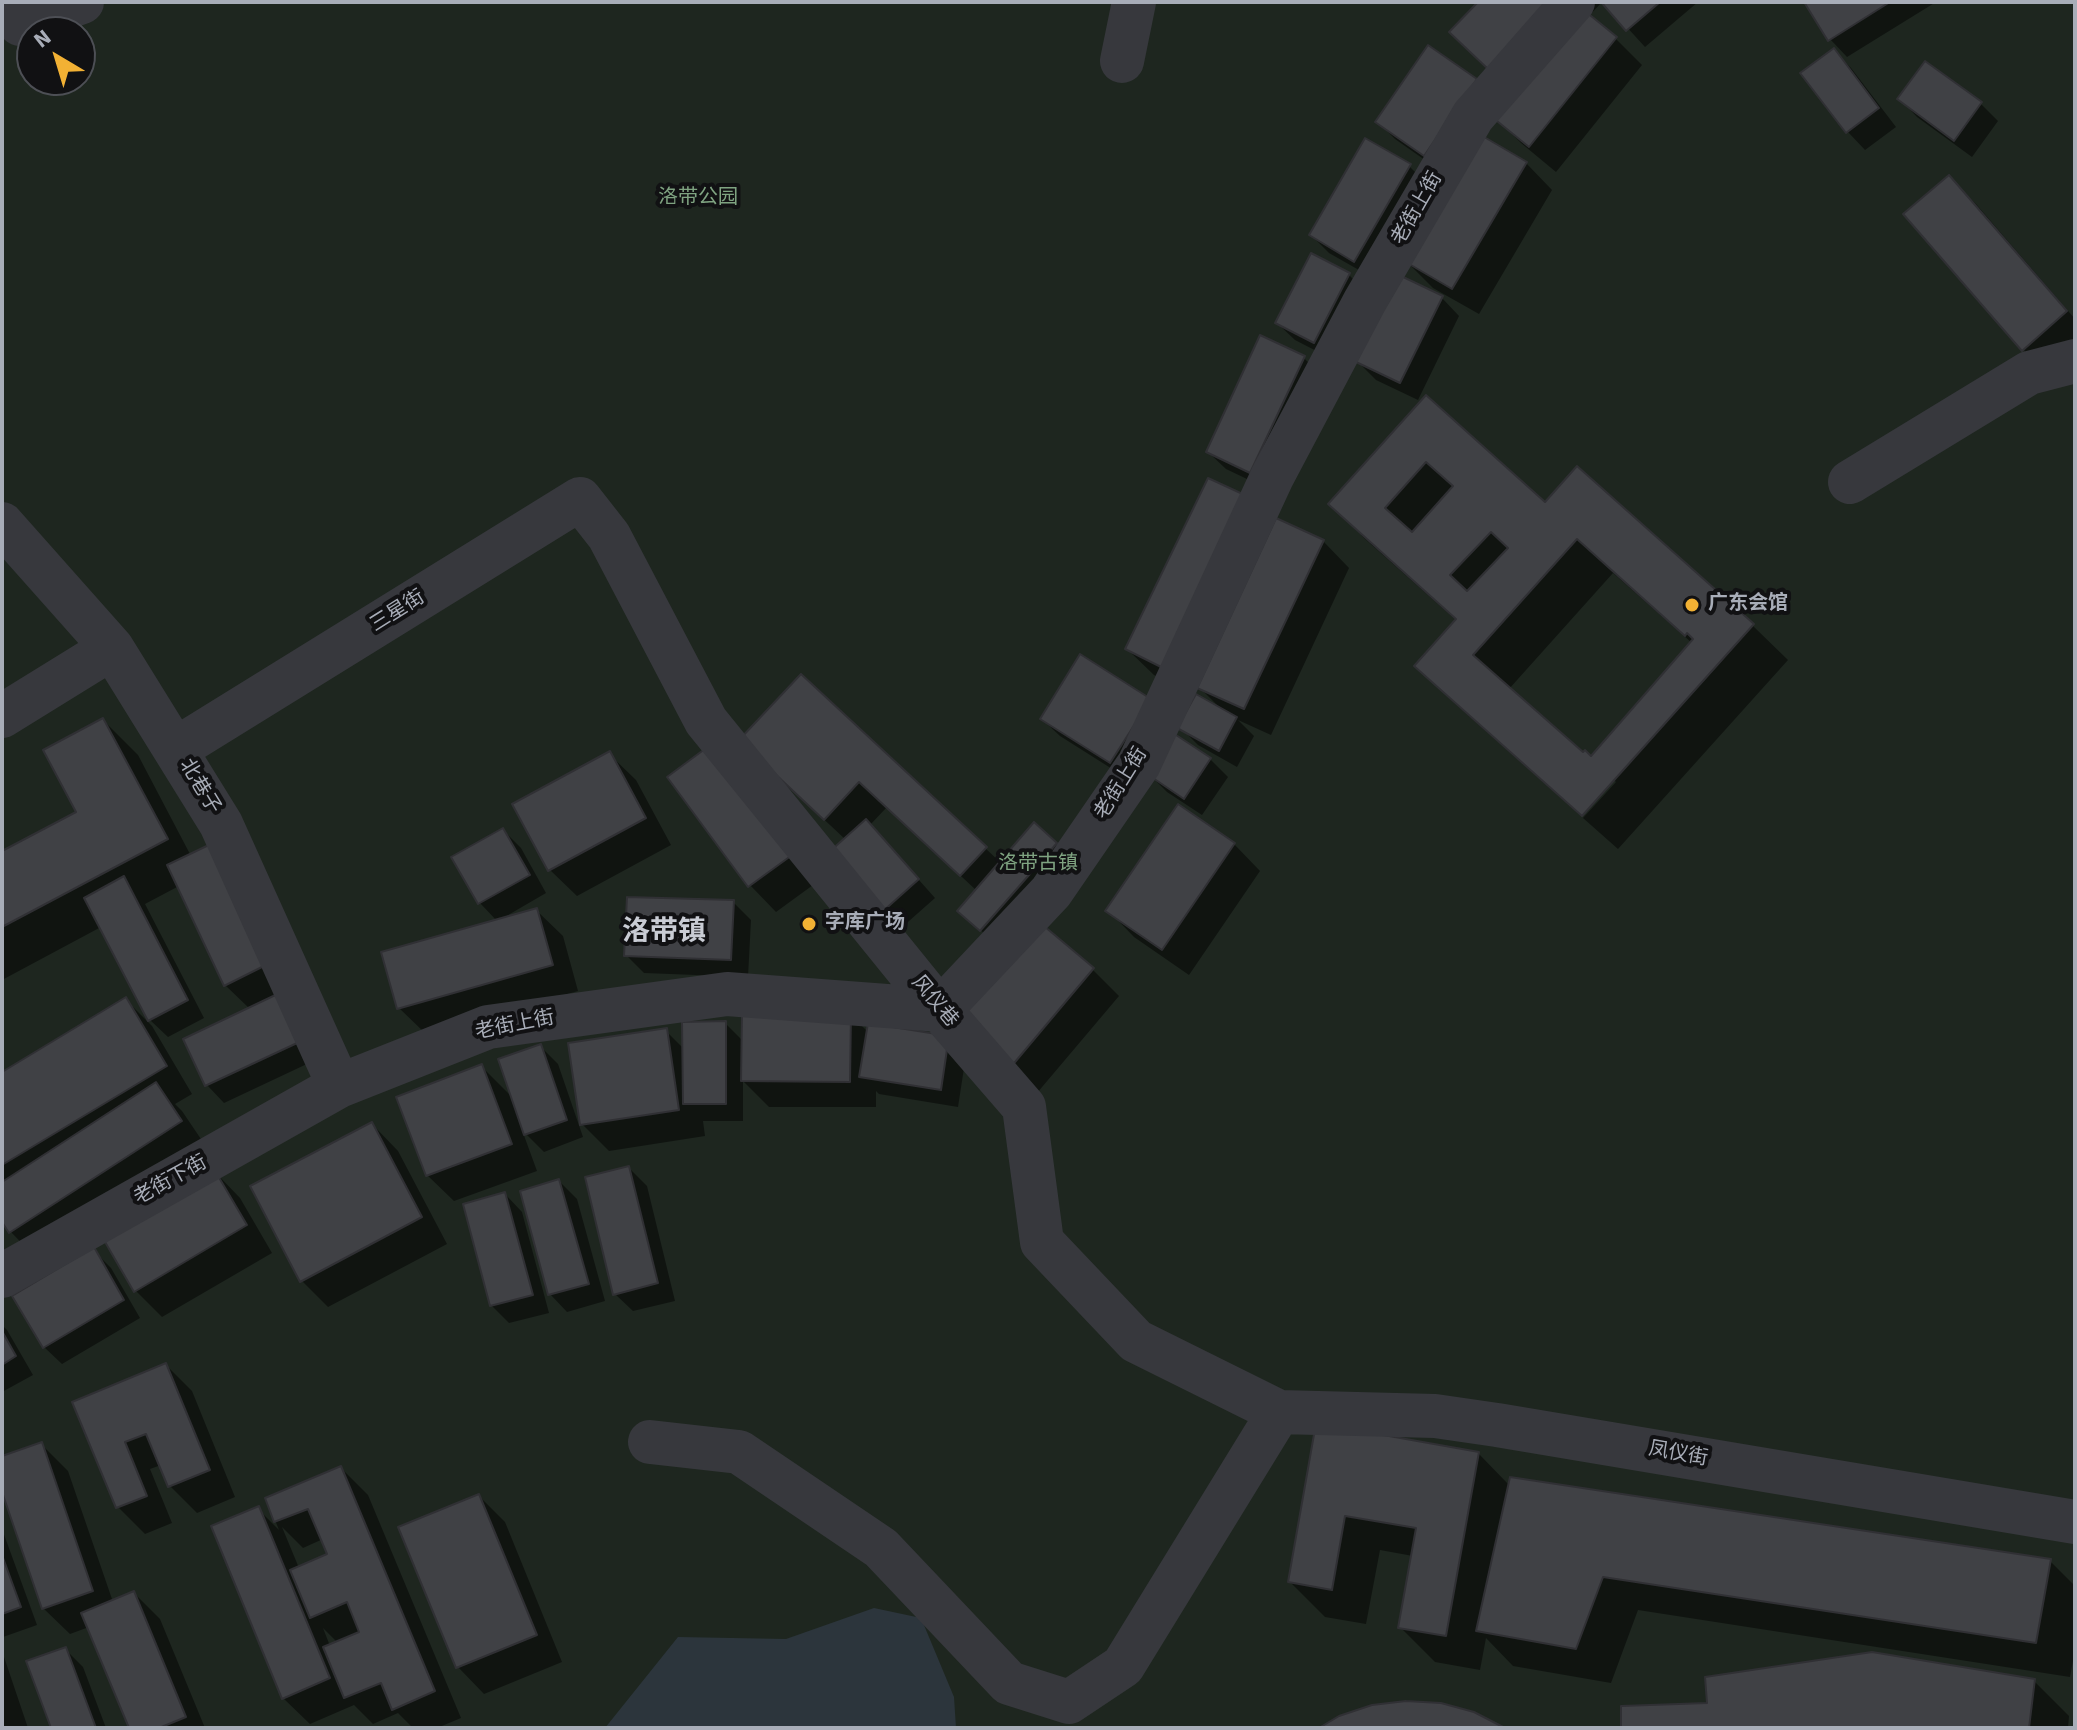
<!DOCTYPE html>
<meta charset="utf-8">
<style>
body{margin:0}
#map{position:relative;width:2077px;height:1730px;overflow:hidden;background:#161618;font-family:"Source Sans 3",sans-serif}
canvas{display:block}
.frame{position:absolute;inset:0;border:4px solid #a8adb8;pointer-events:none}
.north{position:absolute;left:16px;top:16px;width:80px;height:80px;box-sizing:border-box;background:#111113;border:2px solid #4d4f55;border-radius:50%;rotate:322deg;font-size:22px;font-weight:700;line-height:32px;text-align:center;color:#a8adb8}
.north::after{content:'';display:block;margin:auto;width:28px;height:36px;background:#f2b134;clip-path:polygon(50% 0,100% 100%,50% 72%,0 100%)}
</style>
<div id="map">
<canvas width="2077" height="1730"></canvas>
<div class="frame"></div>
<div class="north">N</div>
</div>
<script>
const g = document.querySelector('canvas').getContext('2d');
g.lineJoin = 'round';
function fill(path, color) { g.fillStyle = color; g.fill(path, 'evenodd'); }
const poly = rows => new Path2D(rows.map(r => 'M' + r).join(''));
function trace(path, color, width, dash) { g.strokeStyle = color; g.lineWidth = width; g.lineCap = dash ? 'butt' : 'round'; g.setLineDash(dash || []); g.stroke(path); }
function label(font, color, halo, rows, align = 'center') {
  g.font = font + ' "Source Sans 3","Noto Sans SC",sans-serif'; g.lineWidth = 8; g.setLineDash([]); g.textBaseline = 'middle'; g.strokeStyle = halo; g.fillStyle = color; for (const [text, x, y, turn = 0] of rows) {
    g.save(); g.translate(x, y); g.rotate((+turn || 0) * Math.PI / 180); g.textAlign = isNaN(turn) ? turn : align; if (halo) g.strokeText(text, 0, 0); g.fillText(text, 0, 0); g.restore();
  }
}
fill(poly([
 [2,2,2075,2,2075,1728,2,1728],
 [32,32,80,32,80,80,32,80]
]), '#1e261f');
fill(poly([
 [874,1608,921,1618,954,1697,956,1728,605,1728,678,1637,786,1639]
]), '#2c353c');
fill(poly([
 [1480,2,1602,2,1588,17,1616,39,1642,65,1556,172,1521,143,1495,117],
 [1604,2,1698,2,1645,47],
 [1806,2,1936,2,1847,57,1830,39],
 [1429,48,1442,172,1395,139,1378,122],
 [1833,50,1851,68,1896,127,1865,150,1848,132,1803,73],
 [1926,64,1981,104,1998,121,1972,157,1917,117,1900,99],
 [1526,163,1552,190,1479,314,1433,288,1406,261],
 [1409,166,1427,184,1373,278,1329,253,1311,235],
 [1949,178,1976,204,2075,319,2075,354,2049,376,2023,349],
 [1349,275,1366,292,1332,359,1295,340,1277,323],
 [1442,298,1459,316,1418,400,1376,380,1358,362],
 [1304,358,1321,376,1268,489,1226,469,1208,452],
 [1426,398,1546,505,1577,469,1753,626,1788,660,1618,849,1583,818,1616,782,1613,779,1580,815,1452,701,1417,666,1457,621,1365,539,1330,504],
 [1613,573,1692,643,1591,759,1509,689],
 [1274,526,1323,541,1349,568,1271,735,1238,720,1254,736,1237,767,1198,745,1180,727,1220,708,1199,687,1190,693,1154,675,1127,649],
 [802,676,1001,863,1056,844,1073,862,999,947,960,911,977,891,887,807,870,825,935,898,900,929,883,912,846,840,768,767],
 [1150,701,1128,779,1060,736,1042,719],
 [103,720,138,755,191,856,326,1055,224,1103,207,1085,250,1009,225,985,179,886,145,904,204,1018,168,1037,150,1020,101,927,2,980,2,854,78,813],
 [1174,736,1210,759,1228,777,1202,815,1167,792,1149,774],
 [717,743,824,877,776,912,750,885],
 [609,754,636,780,671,845,577,896,550,870,515,805],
 [503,830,521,848,546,893,503,918,536,910,563,936,578,991,426,1034,399,1008,497,921,480,903,454,858],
 [1234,844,1260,871,1189,975,1134,937,1108,910],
 [733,902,751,920,748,977,644,973,626,955],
 [1092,969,1119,996,1037,1093,984,1048],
 [126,1000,152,1026,192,1094,175,1104,182,1111,207,1148,37,1259,11,1232,2,1219,2,1074],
 [850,1014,869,1033,966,1055,958,1107,879,1094,876,1091,876,1107,769,1107,743,1081,743,1121,703,1121,705,1136,609,1151,582,1124,666,1031,684,1049,725,1023,743,1041],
 [541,1047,558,1064,583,1137,544,1152,522,1130,537,1171,454,1201,427,1175,482,1067,514,1099],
 [372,1124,398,1151,447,1244,328,1307,301,1280],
 [629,1168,647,1186,675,1301,633,1311,615,1294],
 [214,1171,240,1198,272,1253,162,1317,136,1291],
 [559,1181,577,1199,605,1301,567,1312,550,1294],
 [505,1194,522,1212,549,1313,509,1323,491,1305],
 [93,1250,111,1268,140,1318,62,1364,44,1347],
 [2,1325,7,1330,33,1375,2,1392],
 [166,1365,192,1391,235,1497,197,1513,170,1486,161,1465,150,1469,172,1523,145,1534,118,1507,75,1403],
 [1317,1426,1478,1453,1510,1486,2050,1561,2075,1586,2075,1650,2070,1677,1638,1610,1611,1683,1513,1666,1486,1638,1480,1670,1435,1662,1400,1627,1413,1556,1380,1550,1366,1624,1325,1617,1290,1582],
 [42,1445,68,1471,113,1602,134,1593,160,1619,205,1728,131,1728,89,1627,70,1634,43,1608,2,1486,2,1458],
 [341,1468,368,1495,461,1718,437,1728,413,1728,398,1713,373,1724,354,1705,310,1724,283,1698,258,1509,279,1530,267,1500],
 [282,1527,303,1548,323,1539,330,1555,299,1568],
 [323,1628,338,1643,330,1646],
 [479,1496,505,1522,562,1662,484,1694,458,1667,401,1528],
 [2,1529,37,1625,3,1637,2,1636],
 [65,1649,83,1667,106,1728,53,1728],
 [2,1651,28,1728,2,1728],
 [2034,1681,2069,1716,2068,1728,1623,1728,1709,1705]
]), '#0007');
const building = poly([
 [1478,2,1551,2,1488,69,1449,32,1478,2],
 [1601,2,1660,2,1626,31,1601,2],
 [1804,2,1890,2,1828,41,1804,2],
 [1580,7,1617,37,1529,147,1492,117,1580,7],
 [1428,45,1477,79,1424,156,1375,122,1428,45],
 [1834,48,1879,108,1846,133,1800,73,1834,48],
 [1925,61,1982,102,1954,141,1897,99,1925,61],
 [1479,134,1527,162,1452,289,1404,261,1479,134],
 [1365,138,1411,164,1354,262,1309,235,1365,138],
 [1949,175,2067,311,2022,351,1903,214,1949,175],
 [1311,253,1350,273,1314,343,1275,323,1311,253],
 [1399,275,1443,296,1400,383,1356,362,1399,275],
 [1260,335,1305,356,1250,473,1206,452,1260,335],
 [1426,395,1545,502,1577,466,1754,624,1582,816,1414,666,1456,619,1328,504,1426,395],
 [1426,462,1453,486,1412,532,1385,508,1426,462],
 [1491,532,1508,548,1467,591,1450,575,1491,532],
 [1577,539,1685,636,1687,633,1693,639,1591,756,1585,750,1583,752,1473,655,1577,539],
 [1208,478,1247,496,1163,668,1125,649,1208,478],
 [1276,518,1324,540,1244,709,1197,688,1276,518],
 [1080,654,1151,699,1110,763,1040,719,1080,654],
 [801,674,987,847,960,876,859,782,824,820,739,740,801,674],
 [1196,694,1237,717,1219,751,1177,728,1196,694],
 [103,718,168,839,2,927,2,851,76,812,43,750,103,718],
 [1173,733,1211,758,1184,799,1147,774,1173,733],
 [717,740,799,850,748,887,667,777,717,740],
 [610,751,646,818,548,871,512,804,610,751],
 [1178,804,1235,843,1162,950,1105,911,1178,804],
 [866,819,919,879,881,913,828,853,866,819],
 [1034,822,1057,843,980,931,957,911,1034,822],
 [503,828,530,875,478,904,451,857,503,828],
 [215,842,272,962,224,986,167,865,215,842],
 [124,876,188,1000,148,1021,84,898,124,876],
 [627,897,734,900,731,960,624,956,627,897],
 [537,908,553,965,397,1009,381,952,537,908],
 [1038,921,1094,968,1010,1068,954,1022,1038,921],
 [288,989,310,1037,205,1086,183,1039,288,989],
 [126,997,167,1066,2,1165,2,1072,126,997],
 [742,1012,851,1012,850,1082,741,1081,742,1012],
 [726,1021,726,1104,683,1104,682,1022,726,1021],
 [868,1023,949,1036,941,1090,859,1077,868,1023],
 [667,1028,679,1110,580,1125,568,1043,667,1028],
 [541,1044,567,1120,524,1135,498,1059,541,1044],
 [482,1064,512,1144,426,1176,396,1097,482,1064],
 [156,1082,182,1121,9,1233,2,1222,2,1182,156,1082],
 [372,1122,422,1217,300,1282,250,1186,372,1122],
 [629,1166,658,1283,613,1295,585,1177,629,1166],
 [214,1169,247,1225,134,1292,101,1235,214,1169],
 [559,1179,589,1284,548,1295,520,1191,559,1179],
 [505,1192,533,1295,490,1306,463,1204,505,1192],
 [94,1247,124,1300,43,1348,12,1296,94,1247],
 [2,1331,16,1356,2,1365,2,1331],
 [166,1363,210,1470,168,1487,146,1434,125,1442,147,1496,116,1508,72,1402,166,1363],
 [1316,1423,1479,1452,1446,1636,1398,1628,1416,1528,1345,1516,1332,1590,1288,1582,1316,1423],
 [42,1442,93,1591,42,1609,2,1492,2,1456,42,1442],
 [341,1466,435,1691,392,1710,381,1683,344,1698,323,1647,359,1632,347,1602,310,1618,290,1570,327,1554,308,1509,274,1522,265,1498,341,1466],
 [1510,1477,2051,1559,2036,1643,1603,1577,1576,1649,1476,1631,1510,1477],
 [479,1494,537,1635,456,1668,398,1527,479,1494],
 [259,1506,330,1678,282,1699,211,1526,259,1506],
 [2,1555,21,1607,2,1614,2,1555],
 [134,1591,186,1717,159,1728,129,1728,81,1613,134,1591],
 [66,1647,96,1728,51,1728,26,1661,66,1647],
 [1872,1652,2035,1679,2029,1728,1621,1728,1621,1706,1707,1703,1705,1677,1872,1652],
 [1406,1701,1441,1703,1474,1712,1505,1728,1319,1728,1339,1716,1372,1705,1406,1701]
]);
fill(building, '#404145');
trace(building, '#303034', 2);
trace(poly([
 [10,2,20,24,82,2],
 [1122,61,1134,2],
 [1850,482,2029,373,2075,361],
 [2,524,112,648,221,824,339,1086],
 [2,716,112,648],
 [176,749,580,499,609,536,706,721,940,1010,1024,1107,1042,1242,1136,1341,1279,1412,1435,1416,1497,1425,2075,1522],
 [2,1276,339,1086,488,1027,727,994,940,1010,1051,892,1139,764,1272,477,1365,301,1473,116,1573,2],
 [650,1442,739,1452,881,1548,1009,1683,1069,1702,1123,1666,1279,1412]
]), '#37383d', 44);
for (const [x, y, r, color] of [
 [1692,605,8,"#f2b134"],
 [809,924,8,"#f2b134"]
]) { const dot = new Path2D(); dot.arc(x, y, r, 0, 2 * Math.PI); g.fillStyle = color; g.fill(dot); trace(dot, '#111113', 3); }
label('20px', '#7fa381', '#111113', [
 ["洛带公园",698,199],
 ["洛带古镇",1038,865]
]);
label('20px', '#a8adb8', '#111113', [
 ["老街上街",1418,209,-60],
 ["三星街",398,612,-32],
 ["老街上街",1122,784,-58],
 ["北巷子",199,787,59],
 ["风仪巷",934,1002,50],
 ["老街上街",515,1026,-11],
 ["老街下街",171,1181,-29],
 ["凤仪街",1678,1455,10]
]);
label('bold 20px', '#a8adb8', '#111113', [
 ["广东会馆",1708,605],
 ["字库广场",825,924]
], 'left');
label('bold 28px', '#c9ccd4', '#111113', [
 ["洛带镇",664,934]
]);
</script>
